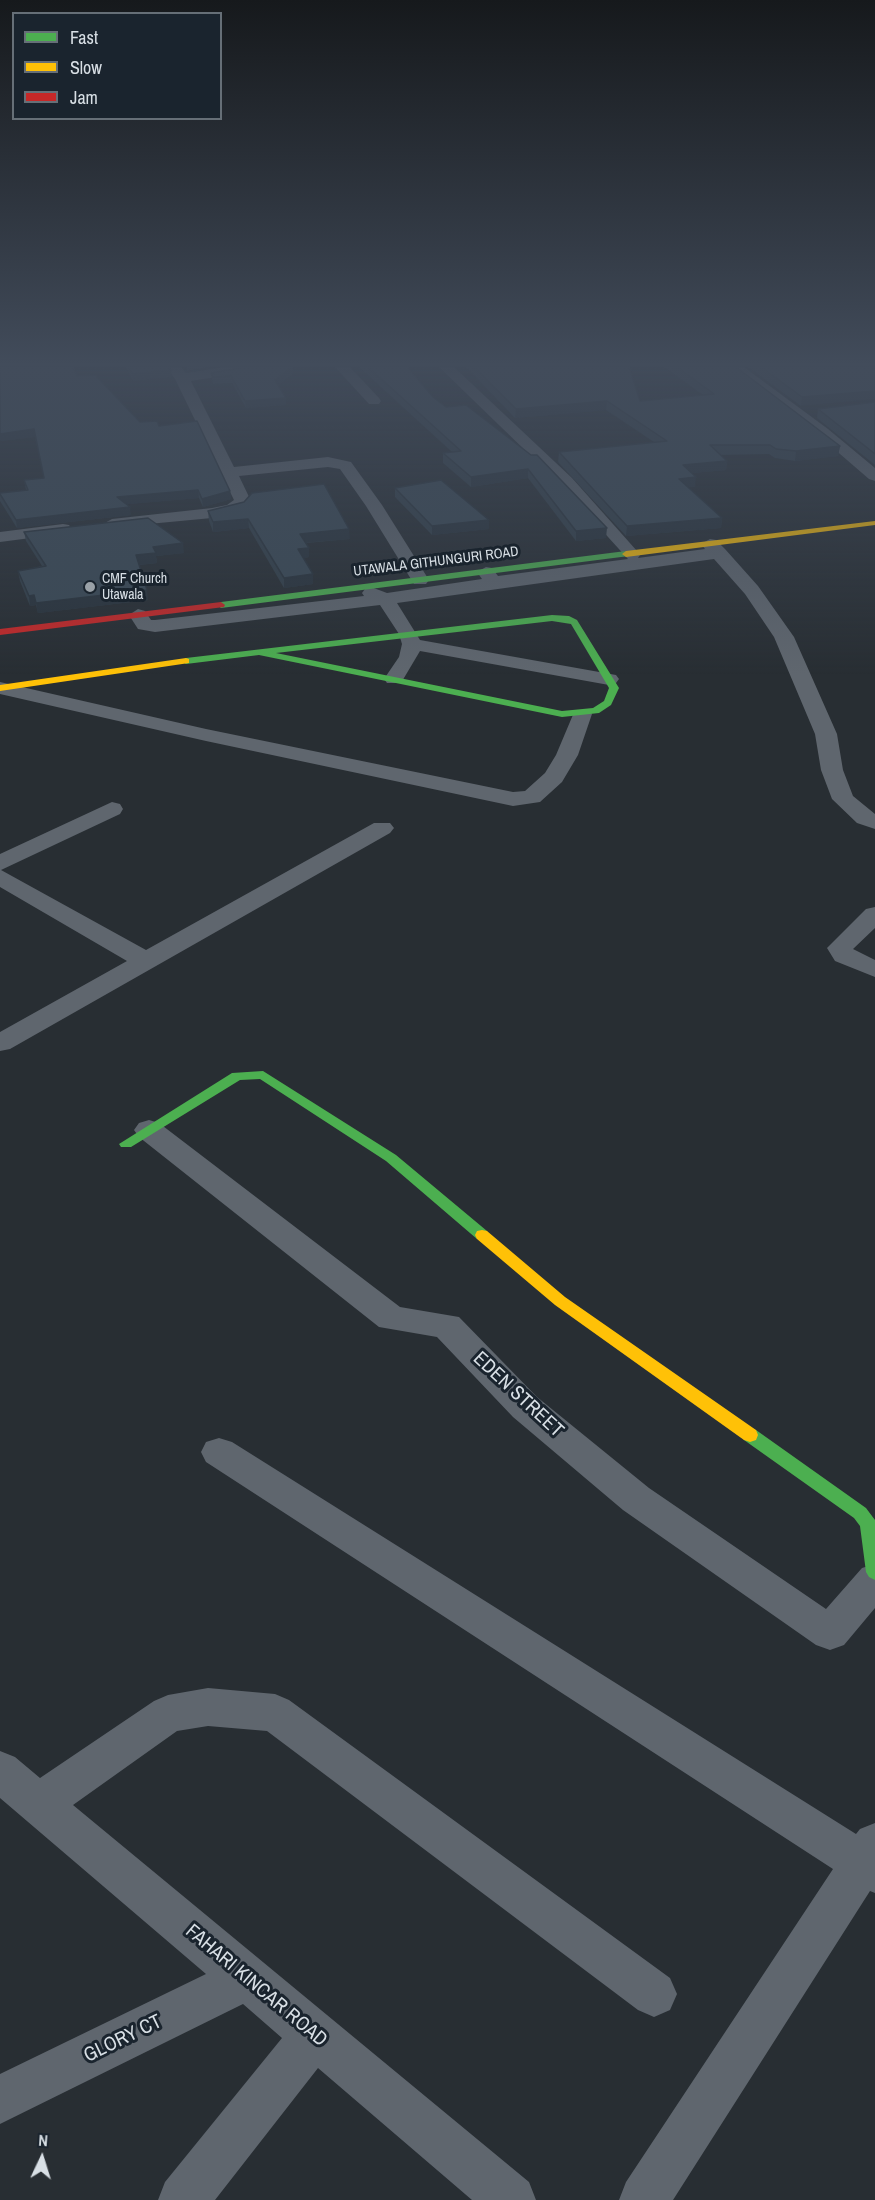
<!DOCTYPE html>
<style>
body{margin:0}
#map{position:relative;width:875px;height:2200px;overflow:hidden;background:#282e33;font-family:"Archivo Narrow",sans-serif}
canvas{display:block}
.legend{position:absolute;left:12px;top:12px;width:210px;height:108px;box-sizing:border-box;background:#1a242e;border:2px solid #666f77;margin:0;padding:8px 10px;list-style:none;font-size:18px;color:#d8dfe5}
.legend li{display:flex;align-items:center;gap:12px;height:30px}
.legend b{width:30px;border:2px solid #666f77}
.north{position:absolute;left:12px;top:2128px;width:60px;height:60px;-webkit-text-stroke:4px #1a242e;paint-order:stroke;rotate:4deg;font-size:16px;font-weight:700;line-height:24px;text-align:center;color:#d8dfe5}
.north::after{content:'';display:block;margin:auto;width:21px;height:27px;background:#d8dfe5;clip-path:polygon(50% 0,100% 100%,50% 72%,0 100%)}
</style>
<div id="map">
<canvas width="875" height="2200"></canvas>
<ul class="legend">
<li><b style="height:8px;background:#4caf50"></b>Fast</li>
<li><b style="height:8px;background:#ffc107"></b>Slow</li>
<li><b style="height:8px;background:#c62828"></b>Jam</li>
</ul>
<div class="north">N</div>
</div>
<script>
const g = document.querySelector('canvas').getContext('2d');
g.lineJoin = 'round';
const poly = rows => new Path2D(rows.map(r => 'M' + r).join(''));
function fill(path, color) { g.fillStyle = color; g.fill(path, 'evenodd'); }
function trace(path, color, width, dash) { g.strokeStyle = color; g.lineWidth = width; g.lineCap = dash ? 'butt' : 'round'; g.setLineDash(dash || []); g.stroke(path); }
function label(font, color, halo, rows, align = 'center') {
  g.font = font + ' "Archivo Narrow",sans-serif'; g.lineWidth = 6; g.setLineDash([]); g.textBaseline = 'middle'; g.strokeStyle = halo; g.fillStyle = color; for (const [text, x, y, turn = 0] of rows) {
    g.save(); g.translate(x, y); g.rotate((+turn || 0) * Math.PI / 180); g.textAlign = isNaN(turn) ? turn : align; if (halo) g.strokeText(text, 0, 0); g.fillText(text, 0, 0); g.restore();
  }
}
fill(poly([
 [166,367,181,367,186,373,224,367,261,367,254,371,191,381,234,467,328,457,351,462,382,505,429,580,426,584,414,584,366,506,340,469,328,467,239,476,251,501,238,513,212,518,106,528,103,524,112,519,212,508,227,505,234,500,175,379,166,367],
 [335,367,350,367,379,398,381,401,379,404,369,404,335,367],
 [439,367,454,367,572,478,637,551,640,555,638,558,705,549,701,544,710,539,716,540,725,549,758,586,794,637,837,734,843,770,853,796,875,814,875,829,857,823,832,799,821,770,815,734,774,637,745,594,714,559,397,603,420,640,616,675,619,679,616,683,609,685,420,651,401,683,387,683,384,679,399,657,402,644,399,634,380,605,155,632,138,629,129,615,138,609,145,611,151,620,155,620,364,596,362,593,365,589,371,587,387,593,482,579,477,572,486,567,492,568,498,576,628,559,560,484,439,367],
 [727,367,744,367,828,429,875,468,875,481,869,479,818,435,727,367],
 [63,524,69,525,72,529,69,533,0,542,0,532,63,524],
 [0,682,206,729,513,792,525,791,545,773,556,755,575,710,589,710,592,714,578,755,562,782,540,802,513,806,206,741,0,694,0,682],
 [112,802,120,804,123,809,120,814,1,870,146,950,374,823,390,823,394,828,390,833,10,1049,0,1051,0,1032,127,961,0,887,0,854,112,802],
 [875,907,875,928,853,949,875,960,875,977,835,961,827,948,866,909,875,907],
 [149,1120,159,1123,400,1307,459,1317,537,1397,649,1488,826,1609,862,1568,875,1564,875,1608,844,1645,830,1650,816,1645,623,1510,513,1417,437,1337,379,1327,139,1137,134,1130,139,1123,149,1120],
 [219,1438,232,1442,856,1834,860,1829,875,1823,875,1893,870,1891,673,2200,619,2200,626,2182,833,1869,206,1462,201,1452,206,1442,219,1438],
 [208,1688,275,1694,289,1700,670,1978,677,1994,670,2010,654,2017,638,2010,267,1731,208,1726,177,1731,73,1805,529,2182,536,2200,472,2200,318,2068,215,2200,158,2200,165,2182,282,2038,243,2004,0,2124,0,2074,206,1974,0,1798,0,1751,15,1757,40,1778,154,1701,168,1695,208,1688]
]), '#5f666e');
fill(poly([
 [626,551,630,554,629,556,221,608,217,605,221,602,626,551],
 [552,615,569,616,577,620,619,688,611,705,599,713,562,717,259,655,186,664,181,661,186,658,552,615],
 [552,621,571,624,609,688,604,701,593,708,562,711,276,653,552,621],
 [263,1071,396,1155,487,1231,489,1235,487,1239,477,1239,386,1161,260,1079,240,1080,131,1147,121,1147,119,1144,232,1073,263,1071],
 [750,1428,756,1430,866,1508,875,1520,875,1580,869,1577,866,1572,860,1526,854,1518,744,1440,742,1435,744,1430,750,1428]
]), '#4caf50');
fill(poly([
 [875,521,875,525,626,557,622,554,626,551,875,521],
 [186,658,189,659,189,663,0,691,0,685,186,658],
 [482,1230,487,1231,565,1297,756,1430,758,1435,756,1440,750,1442,744,1440,555,1305,477,1239,475,1235,477,1231,482,1230]
]), '#ffc107');
fill(poly([
 [221,602,225,605,224,607,0,635,0,629,221,602]
]), '#c62828');
fill(poly([
 [126,367,169,367,172,377,133,381],
 [359,367,407,367,433,397,446,407,466,405,606,538,576,541,528,478,471,487,443,463,443,453,452,452],
 [466,367,629,367,640,401,703,395,664,367,736,367,840,446,838,456,795,461,775,458,769,454,720,455,727,461,726,470,692,473,695,487,688,487,722,518,721,528,626,536,558,462,559,452,654,442,606,410,515,418],
 [748,367,875,367,801,406],
 [211,373,293,374,278,385,286,398,286,405,246,408,232,383,213,384,212,380],
 [77,376,140,422,159,426,230,491,231,499,203,507,199,498,127,504,131,515,17,528,0,501,0,494,26,490,24,480,44,478,35,437,0,441],
 [875,402,875,465,817,418,818,409],
 [395,488,489,520,489,529,432,535,395,497],
 [208,511,350,539,306,543,309,548,309,557,304,558,313,584,284,588,249,528,213,532,209,521],
 [24,532,184,553,156,556,157,563,139,565,148,600,38,613,36,605,30,606,20,581,18,571,42,566,26,541]
]), '#323f49');
fill(poly([
 [187,367,207,367,187,371],
 [291,367,293,367,293,374,276,387,275,380],
 [171,370,172,377,133,381,132,374],
 [875,391,875,399,801,406,802,397],
 [286,398,286,405,246,408,245,401],
 [607,401,606,410,515,418,516,409],
 [34,429,35,437,0,441,0,434],
 [840,446,838,456,795,461,796,451],
 [727,461,726,470,682,474,683,465],
 [528,469,528,478,471,487,471,477],
 [696,477,695,487,678,488,679,479],
 [198,490,199,498,118,505,117,497],
 [230,491,231,499,203,507,202,499],
 [130,507,131,515,17,528,16,520],
 [722,518,721,528,626,536,627,526],
 [248,519,249,528,213,532,213,522],
 [489,520,489,529,432,535,432,526],
 [607,528,606,538,576,541,576,531],
 [349,529,350,539,301,543,300,534],
 [183,543,184,553,156,556,157,563,137,565,136,555,153,547],
 [309,548,309,557,299,559,298,549],
 [313,574,313,584,284,588,284,578],
 [147,590,148,600,38,613,36,603],
 [34,595,36,605,30,606,29,596]
]), '#29333c');
const building = poly([
 [0,367,73,367,77,376,95,375,140,422,157,421,159,426,197,421,230,491,202,499,198,490,117,497,130,507,16,520,0,494,0,493,28,490,24,480,44,478,34,429,0,434,0,367],
 [129,367,169,367,171,370,132,374,129,367],
 [246,367,291,367,275,380,286,398,245,401,231,376,213,377,211,373,246,367],
 [368,367,407,367,433,397,446,407,466,405,531,455,537,455,607,528,576,531,528,469,471,477,443,453,461,451,368,367],
 [474,367,629,367,640,401,714,394,677,367,736,367,840,446,796,451,776,449,770,445,710,445,727,461,683,465,696,477,679,479,722,518,627,526,559,452,667,441,607,401,516,409,474,367],
 [761,367,875,367,875,391,802,397,761,367],
 [875,402,875,454,818,409,875,402],
 [441,480,489,520,432,526,395,488,441,480],
 [324,484,349,529,300,534,309,548,298,549,313,574,284,578,248,519,213,522,208,511,244,502,252,493,324,484],
 [148,518,183,543,153,547,156,553,136,555,147,590,36,603,34,595,29,596,18,571,46,566,24,532,148,518]
]);
fill(building, '#3a4955');
trace(building, '#29333c', 1.5);
const sky = g.createLinearGradient(0, 0, 0, 675);
sky.addColorStop(0, '#16191c');
sky.addColorStop(0.54, '#424c5b');
sky.addColorStop(1, '#424c5b00');
g.fillStyle = sky;
g.fillRect(0, 0, 875, 675);
for (const [x, y, r, color] of [
 [90,587,6,"#9aa1a7"]
]) { const dot = new Path2D(); dot.arc(x, y, r, 0, 2 * Math.PI); g.fillStyle = color; g.fill(dot); trace(dot, '#1a242e', 2); }
label('14px', '#d8dfe5', '#1a242e', [
 ["UTAWALA GITHUNGURI ROAD",436,562,-7]
]);
label('14px', '#d8dfe5', '#1a242e', [
 ["CMF Church",102,579],
 ["Utawala",102,595]
], 'left');
label('20px', '#d8dfe5', '#1a242e', [
 ["EDEN STREET",518,1395,43],
 ["FAHARI KINCAR ROAD",256,1986,40],
 ["GLORY CT",123,2039,-26]
]);
</script>
